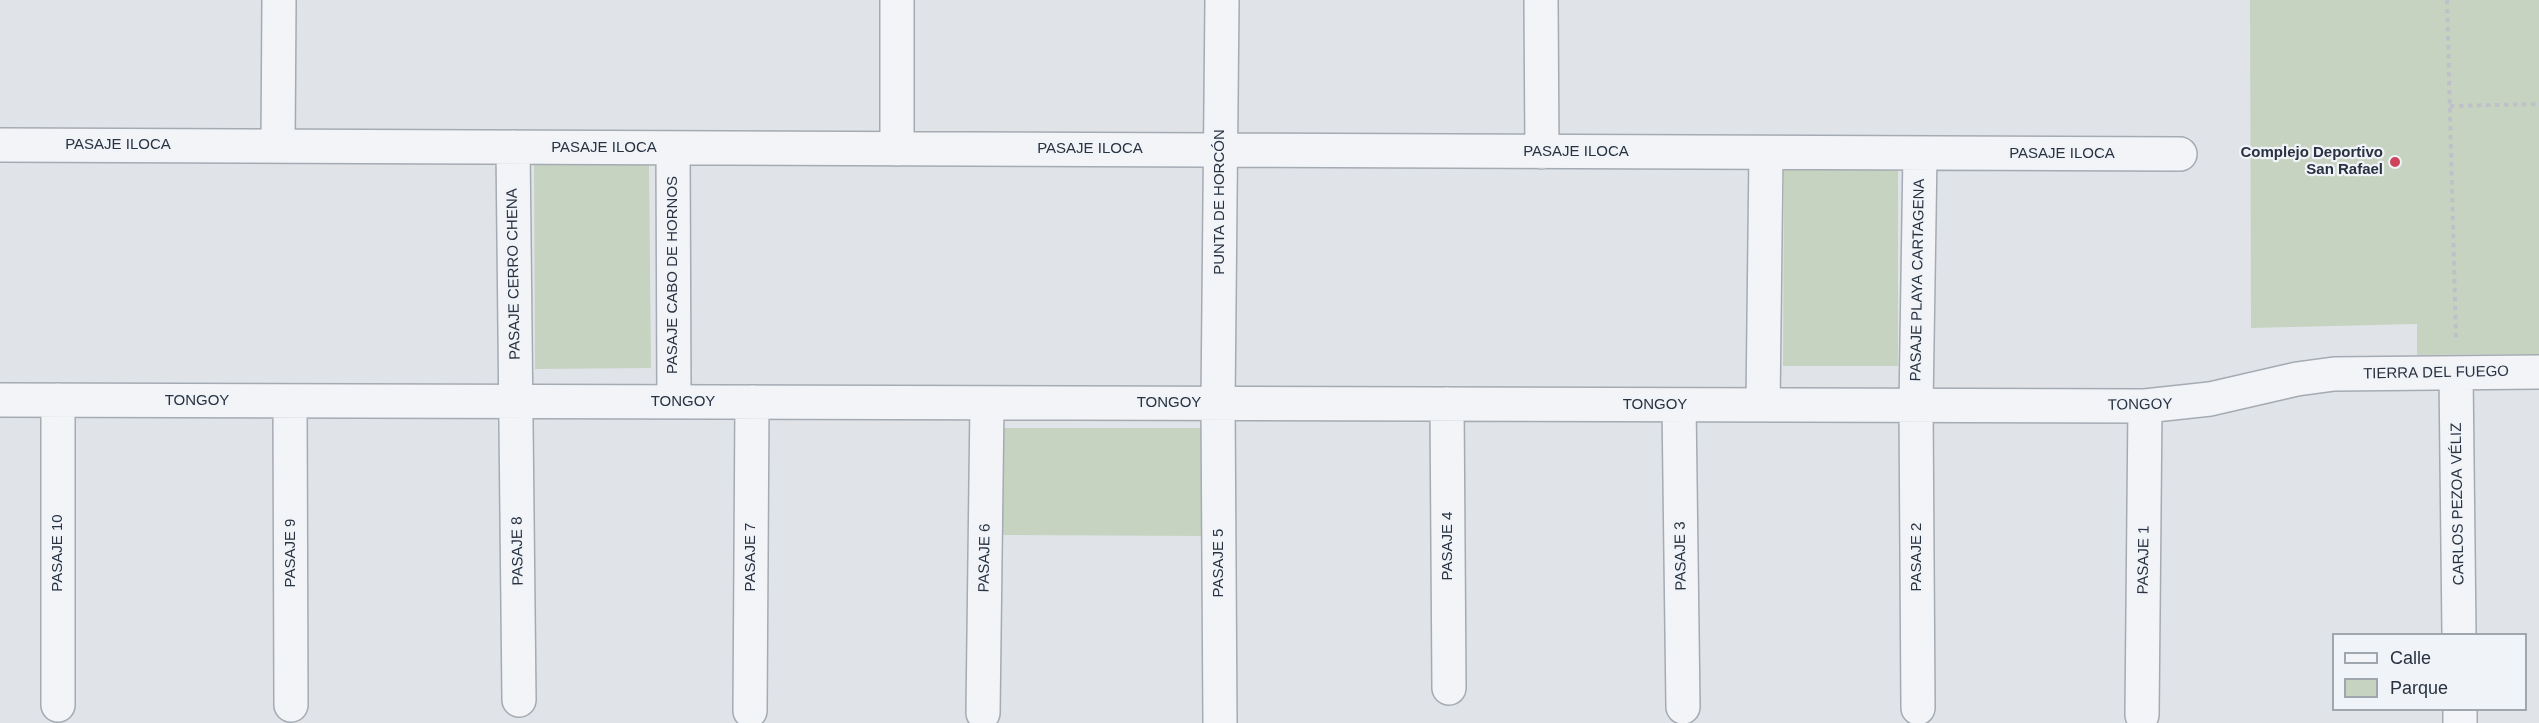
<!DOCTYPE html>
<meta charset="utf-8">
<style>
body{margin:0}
#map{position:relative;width:2539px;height:723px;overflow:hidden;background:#e0e4e9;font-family:Arial,sans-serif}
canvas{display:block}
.legend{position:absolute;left:2332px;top:633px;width:195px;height:78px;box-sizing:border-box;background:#f0f3f7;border:2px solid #a0a6ae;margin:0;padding:8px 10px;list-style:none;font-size:18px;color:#283241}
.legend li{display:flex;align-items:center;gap:12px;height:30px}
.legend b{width:30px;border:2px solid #a0a6ae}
</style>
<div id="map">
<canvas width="2539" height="723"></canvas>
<ul class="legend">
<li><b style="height:8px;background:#f3f4f7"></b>Calle</li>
<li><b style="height:16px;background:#c6d3c1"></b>Parque</li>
</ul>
</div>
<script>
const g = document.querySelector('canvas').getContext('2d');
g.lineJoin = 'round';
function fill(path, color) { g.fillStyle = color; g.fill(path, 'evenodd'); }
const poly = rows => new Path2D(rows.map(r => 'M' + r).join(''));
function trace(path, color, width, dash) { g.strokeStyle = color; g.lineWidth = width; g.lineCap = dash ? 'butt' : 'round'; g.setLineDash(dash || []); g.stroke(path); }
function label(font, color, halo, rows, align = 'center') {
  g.font = font + ' Arial,sans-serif'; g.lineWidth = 4.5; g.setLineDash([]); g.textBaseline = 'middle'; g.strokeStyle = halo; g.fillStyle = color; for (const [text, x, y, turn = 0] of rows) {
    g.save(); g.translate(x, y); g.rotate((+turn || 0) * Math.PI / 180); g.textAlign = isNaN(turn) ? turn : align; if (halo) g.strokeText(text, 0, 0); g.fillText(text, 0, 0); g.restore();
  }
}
fill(poly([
 [2250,0,2539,0,2539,354,2417,355,2417,324,2251,328],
 [1784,163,1898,163,1898,366,1783,366],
 [649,164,651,368,535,369,534,165],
 [1003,428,1205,428,1205,536,1003,535]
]), '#c6d3c1');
const minor = poly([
 [1541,0,1542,152],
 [0,145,2180,154],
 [278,146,279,0],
 [513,147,519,700],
 [673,148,674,402],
 [897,149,897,0],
 [2456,373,2459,634],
 [0,400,2145,406,2210,399,2297,379,2334,374,2539,372],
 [290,401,291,705],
 [1447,404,1449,688],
 [1679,405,1683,707],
 [1763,405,1766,153],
 [58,705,58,400],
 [1918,708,1916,406,1920,153],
 [2460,710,2460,723],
 [750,711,752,402],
 [983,713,987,403],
 [2142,715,2145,406],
 [1220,723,1218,403,1222,0]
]);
trace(minor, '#a5abb3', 36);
trace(poly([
 [2447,0,2456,338],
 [2450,106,2539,104]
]), '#bec2c8', 4, [4.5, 4.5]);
trace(minor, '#f3f4f7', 33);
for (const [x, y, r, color] of [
 [2395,162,6,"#cf445c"]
]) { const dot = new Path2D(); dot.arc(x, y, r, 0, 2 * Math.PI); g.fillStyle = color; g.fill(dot); trace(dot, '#f0f3f7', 2); }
label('15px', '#283241', '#f0f3f7', [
 ["PASAJE ILOCA",118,145],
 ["PASAJE ILOCA",604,148],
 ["PASAJE ILOCA",1090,149],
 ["PASAJE ILOCA",1576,152],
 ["PASAJE ILOCA",2062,154],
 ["PUNTA DE HORCÓN",1220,202,-90],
 ["PASAJE CERRO CHENA",514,274,-91],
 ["PASAJE CABO DE HORNOS",673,275,-90],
 ["PASAJE PLAYA CARTAGENA",1918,280,-89],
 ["TIERRA DEL FUEGO",2436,373,-1],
 ["TONGOY",197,401],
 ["TONGOY",683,402],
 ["TONGOY",1169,403],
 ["TONGOY",1655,405],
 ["TONGOY",2140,405,-1],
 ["CARLOS PEZOA VÉLIZ",2458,504,-91],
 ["PASAJE 4",1448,546,-90],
 ["PASAJE 8",518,551,-91],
 ["PASAJE 10",58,553,-90],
 ["PASAJE 9",291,553,-90],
 ["PASAJE 3",1681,556,-91],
 ["PASAJE 7",751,557,-90],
 ["PASAJE 2",1917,557,-90],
 ["PASAJE 6",985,558,-89],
 ["PASAJE 1",2144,560,-89],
 ["PASAJE 5",1219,563,-90]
]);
label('bold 15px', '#283241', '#f0f3f7', [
 ["Complejo Deportivo",2383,153],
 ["San Rafael",2383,170]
], 'right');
</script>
